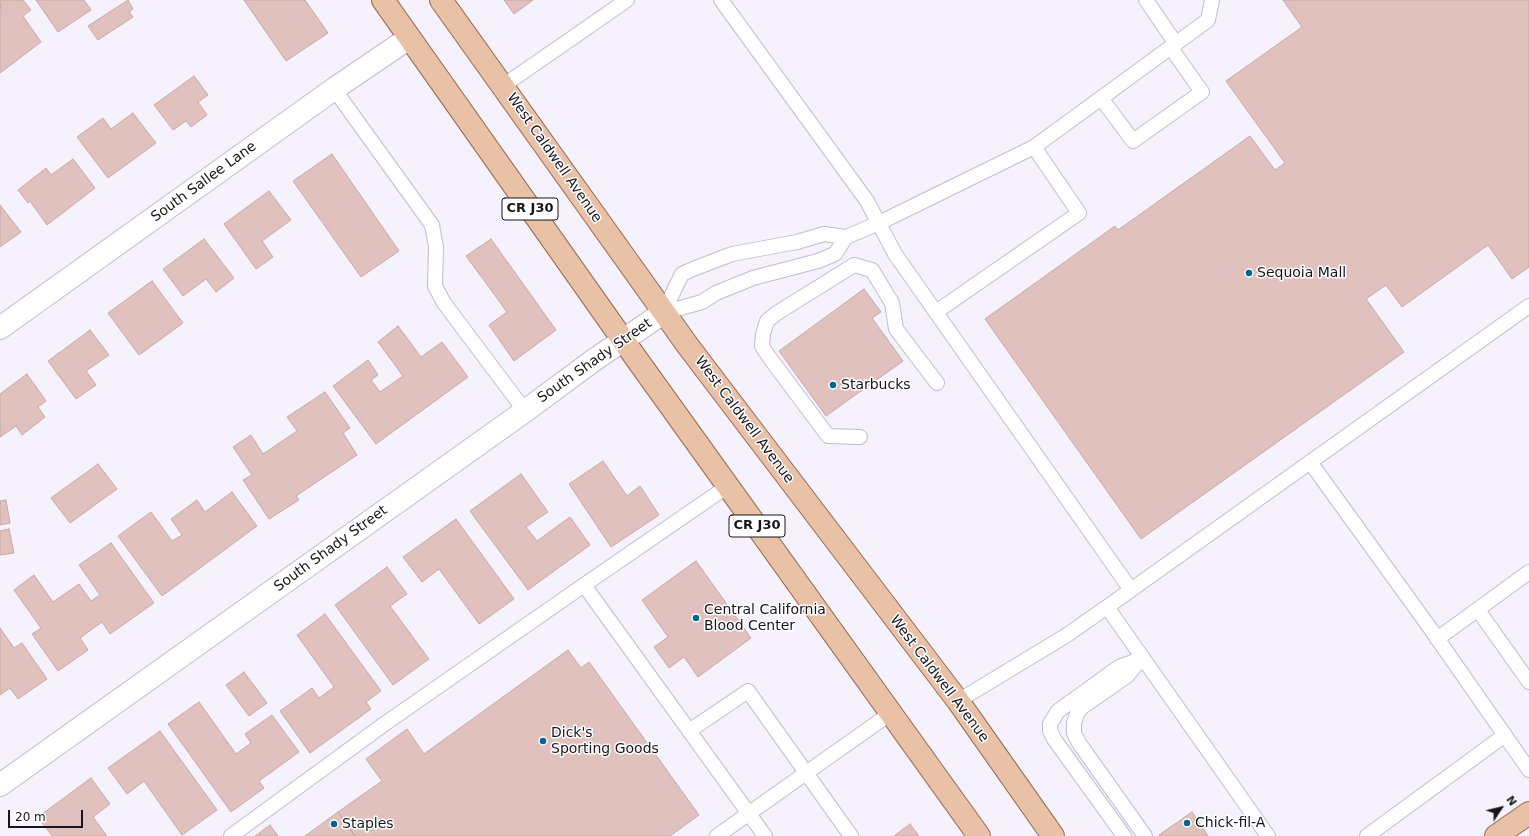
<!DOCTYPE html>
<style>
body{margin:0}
#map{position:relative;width:1529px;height:836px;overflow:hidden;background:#f5f2fd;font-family:"DejaVu Sans",sans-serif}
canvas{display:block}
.north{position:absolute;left:1481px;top:788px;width:40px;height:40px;-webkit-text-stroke:3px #fff;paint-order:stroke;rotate:55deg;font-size:11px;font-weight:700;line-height:16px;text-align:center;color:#17141d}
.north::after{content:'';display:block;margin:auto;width:14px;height:18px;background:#17141d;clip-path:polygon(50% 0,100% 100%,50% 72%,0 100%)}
.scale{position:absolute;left:8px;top:810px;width:75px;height:18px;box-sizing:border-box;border:2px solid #17141d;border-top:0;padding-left:5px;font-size:12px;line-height:14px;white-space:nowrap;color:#17141d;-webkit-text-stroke:3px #fff;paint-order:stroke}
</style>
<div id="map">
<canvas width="1529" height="836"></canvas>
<div class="north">N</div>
<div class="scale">20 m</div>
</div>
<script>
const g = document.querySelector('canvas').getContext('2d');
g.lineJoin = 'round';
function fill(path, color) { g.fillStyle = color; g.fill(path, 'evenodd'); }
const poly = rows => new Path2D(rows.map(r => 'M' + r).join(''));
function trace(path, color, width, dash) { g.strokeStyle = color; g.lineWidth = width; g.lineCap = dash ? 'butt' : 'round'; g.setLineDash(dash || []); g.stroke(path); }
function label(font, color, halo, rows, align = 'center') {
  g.font = font + ' "DejaVu Sans",sans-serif'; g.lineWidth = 3; g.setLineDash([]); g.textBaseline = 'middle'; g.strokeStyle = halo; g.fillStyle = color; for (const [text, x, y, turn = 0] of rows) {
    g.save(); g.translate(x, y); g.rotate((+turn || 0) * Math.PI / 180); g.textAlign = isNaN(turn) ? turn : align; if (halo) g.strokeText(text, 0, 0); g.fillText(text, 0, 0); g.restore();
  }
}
const building = poly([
 [0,0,23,0,31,10,23,16,41,42,0,73,0,14,1,13,0,0],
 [36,0,84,0,91,10,58,32,36,0],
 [128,0,133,9,129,12,133,17,98,40,88,26,128,0],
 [244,0,305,0,328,33,286,61,244,0],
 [504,0,533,0,514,14,504,0],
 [1283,0,1529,0,1529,267,1512,279,1488,245,1402,307,1386,285,1366,299,1404,352,1141,539,985,319,1115,226,1118,230,1250,136,1275,170,1285,163,1226,81,1302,27,1283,0],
 [194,76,208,95,198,102,207,115,191,127,186,121,173,130,154,105,194,76],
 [133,113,156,143,108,178,77,137,103,118,111,129,133,113],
 [332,154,399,251,361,277,293,181,332,154],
 [73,159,95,188,47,225,30,201,28,203,18,190,46,168,51,175,73,159],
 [269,191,291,220,262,241,273,257,256,269,224,224,269,191],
 [0,205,21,232,0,247,0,205],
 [204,239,234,278,216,292,206,279,183,296,163,269,204,239],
 [491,239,556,330,514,361,489,325,507,312,466,256,491,239],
 [152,281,183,323,139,355,108,313,152,281],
 [864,289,881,312,872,318,903,361,826,416,779,351,864,289],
 [398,326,421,357,442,342,468,377,376,444,333,386,368,360,378,375,371,380,380,392,403,376,378,342,398,326],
 [90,330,109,355,86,371,96,385,76,399,48,361,90,330],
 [27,374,46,401,38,407,45,417,22,435,16,426,0,437,0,394,27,374],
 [325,392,350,428,343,433,357,455,296,496,299,500,269,519,243,480,252,475,233,447,251,435,263,454,297,431,287,417,325,392],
 [603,461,627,496,640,486,659,515,611,547,569,484,603,461],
 [98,464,117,489,70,523,51,498,98,464],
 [521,474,548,512,526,527,537,541,570,517,590,545,528,590,470,511,521,474],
 [232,492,257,526,162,596,118,536,151,512,172,541,182,535,171,519,197,500,205,512,232,492],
 [6,500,10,523,0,525,0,501,6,500],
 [456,519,514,599,479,624,439,569,422,582,403,557,456,519],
 [9,529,14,553,0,555,0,531,9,529],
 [111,543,154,603,110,634,102,622,80,638,88,650,58,671,32,634,41,628,14,590,34,575,53,602,79,584,91,601,100,595,79,565,111,543],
 [696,561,751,638,698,677,684,657,669,668,654,647,668,637,642,600,696,561],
 [387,567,407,594,390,606,429,659,393,685,335,605,387,567],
 [325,614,381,691,366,702,371,709,310,753,280,711,312,688,319,698,334,687,297,635,325,614],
 [0,628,14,648,22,643,47,679,18,699,10,688,0,695,0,628],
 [568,650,581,668,589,662,699,815,670,836,355,836,338,812,382,781,366,759,407,729,424,754,568,650],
 [244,672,267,703,249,716,226,685,244,672],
 [199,702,236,754,251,743,245,734,272,715,299,752,259,781,264,788,231,812,168,724,199,702],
 [160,731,217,810,182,835,144,781,127,794,108,768,160,731],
 [91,778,110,804,93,817,107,836,52,836,38,817,91,778],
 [338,812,355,836,305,836,338,812],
 [1192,812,1208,836,1160,836,1159,835,1192,812],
 [910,824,919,836,894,836,910,824],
 [270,825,278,836,255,836,270,825]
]);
fill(building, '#e1c1bd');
trace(building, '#c8a8a4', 1);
const lane = poly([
 [721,0,867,201,895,254,1131,590],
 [1146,0,1176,44],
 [503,86,627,0],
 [334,89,432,225,436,247,435,286,444,303,525,411],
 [1101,98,1133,141,1202,92,1171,48],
 [936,312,1079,213,1034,147],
 [663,313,682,274,693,269,732,254,797,242,824,234,846,237,879,223,1034,147,1208,20,1212,0],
 [663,313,702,302,716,293,753,278,818,261,835,254,846,237],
 [860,437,828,436,769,357,762,346,763,334,767,321,777,313,854,265,872,270,892,303,896,329,937,383],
 [1310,462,1430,628,1529,770],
 [584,585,765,836],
 [1107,607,1268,836],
 [1478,610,1529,682],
 [1437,639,1529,572],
 [1141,659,1127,676,1081,708,1077,714,1074,723,1074,733,1079,743,1145,836],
 [958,701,1067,635,1107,607,1529,306],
 [689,731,748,691,851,836],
 [231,836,383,725,584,585,728,486],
 [717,836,891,713],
 [1124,836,1054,739,1050,731,1050,724,1058,711,1119,667,1143,658],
 [1367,836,1505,735]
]);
const street = poly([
 [0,328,334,89,409,38],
 [0,785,525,411,594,360,663,313]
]);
const primary = poly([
 [383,0,623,340,979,836],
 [441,0,688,346,958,701,1053,836],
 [1496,836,1529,813]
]);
trace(lane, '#c2bbd5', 16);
trace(street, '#c2bbd5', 24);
trace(primary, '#966a50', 24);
trace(lane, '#fff', 14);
trace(street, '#fff', 22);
trace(primary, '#e9c1a7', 22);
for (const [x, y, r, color] of [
 [1249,273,4,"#036594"],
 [833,385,4,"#036594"],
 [696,618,4,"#036594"],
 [543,741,4,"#036594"],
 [1187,823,4,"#036594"],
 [334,824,4,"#036594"]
]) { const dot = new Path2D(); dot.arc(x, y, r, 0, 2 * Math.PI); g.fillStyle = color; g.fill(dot); trace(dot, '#fff', 1.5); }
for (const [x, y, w] of [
 [530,209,56],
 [757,526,56]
]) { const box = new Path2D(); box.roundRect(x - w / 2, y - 11, w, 22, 3); g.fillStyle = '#fff'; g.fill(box); trace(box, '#17141d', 1); }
label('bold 13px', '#17141d', null, [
 ["CR J30",530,209],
 ["CR J30",757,526]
]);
label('14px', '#17141d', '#fff', [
 ["West Caldwell Avenue",554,158,55],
 ["South Sallee Lane",204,182,-36],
 ["South Shady Street",595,361,-35],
 ["West Caldwell Avenue",744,420,53],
 ["South Shady Street",331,549,-36],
 ["West Caldwell Avenue",939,679,53]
]);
label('14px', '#17141d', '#fff', [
 ["Sequoia Mall",1257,273],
 ["Starbucks",841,385],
 ["Central California",704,610],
 ["Blood Center",704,626],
 ["Dick's",551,733],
 ["Sporting Goods",551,749],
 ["Chick-fil-A",1195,823],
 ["Staples",342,824]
], 'left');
</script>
